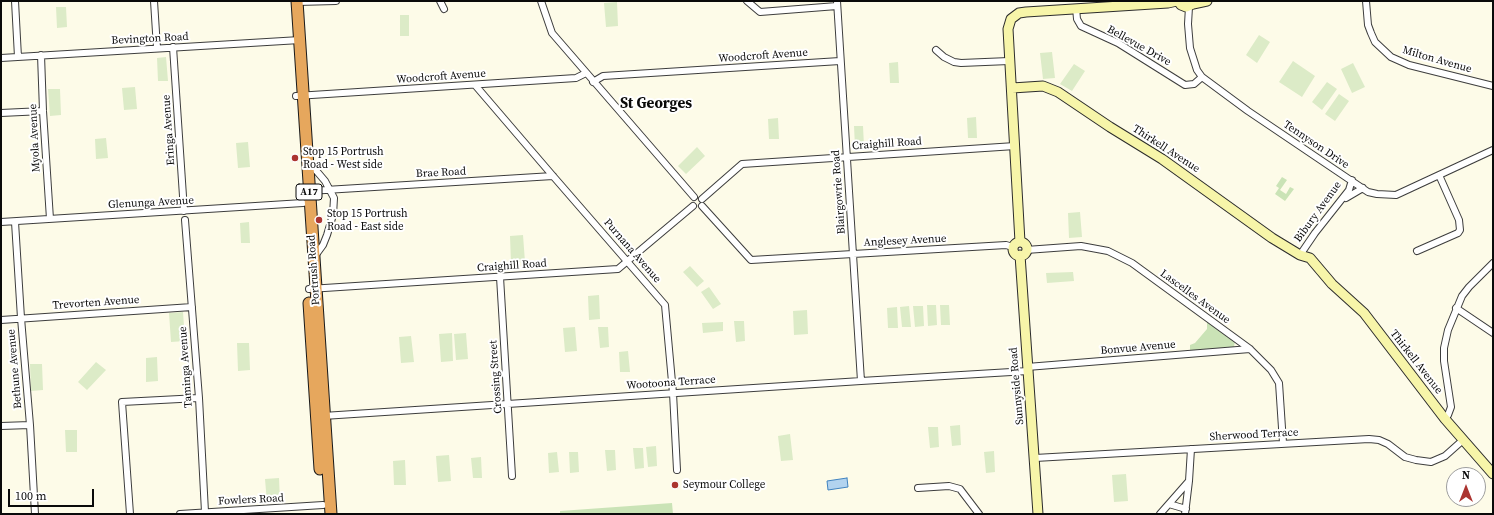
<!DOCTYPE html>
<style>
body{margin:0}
#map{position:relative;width:1494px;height:515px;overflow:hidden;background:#fdfbe8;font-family:"Source Serif 4",serif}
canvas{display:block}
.frame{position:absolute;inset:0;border:2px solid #0a0a0a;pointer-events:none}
.north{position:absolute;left:1446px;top:467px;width:40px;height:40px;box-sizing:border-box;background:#fff;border:1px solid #9d9d9d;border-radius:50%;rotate:0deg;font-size:11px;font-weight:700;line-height:16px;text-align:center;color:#0a0a0a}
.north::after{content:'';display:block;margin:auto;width:14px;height:18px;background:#ab3430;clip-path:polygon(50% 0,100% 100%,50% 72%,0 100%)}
.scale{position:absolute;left:8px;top:489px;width:86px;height:18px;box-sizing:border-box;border:2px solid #0a0a0a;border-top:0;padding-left:5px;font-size:12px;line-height:14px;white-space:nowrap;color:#0a0a0a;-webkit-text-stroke:3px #fff;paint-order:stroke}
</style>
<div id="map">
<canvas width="1494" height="515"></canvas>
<div class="frame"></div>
<div class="north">N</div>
<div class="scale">100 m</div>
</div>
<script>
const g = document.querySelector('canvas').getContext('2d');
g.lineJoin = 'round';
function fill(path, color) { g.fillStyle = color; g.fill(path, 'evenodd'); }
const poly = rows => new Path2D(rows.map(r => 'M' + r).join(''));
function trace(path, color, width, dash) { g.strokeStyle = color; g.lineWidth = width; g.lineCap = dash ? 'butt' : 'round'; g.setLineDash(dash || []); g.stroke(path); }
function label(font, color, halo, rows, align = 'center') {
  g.font = font + ' "Source Serif 4",serif'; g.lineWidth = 4; g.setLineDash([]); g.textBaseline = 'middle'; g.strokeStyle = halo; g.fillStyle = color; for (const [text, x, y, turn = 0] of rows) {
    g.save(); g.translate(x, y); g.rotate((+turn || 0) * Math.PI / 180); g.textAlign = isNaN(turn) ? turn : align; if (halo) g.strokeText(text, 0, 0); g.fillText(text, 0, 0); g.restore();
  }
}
fill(poly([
 [1282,177,1287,180,1280,190,1286,194,1290,187,1294,189,1285,201,1275,194,1279,188,1276,186],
 [1207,321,1235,341,1234,347,1232,348,1190,351,1190,345,1195,343,1207,329],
 [672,503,673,514,560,514,560,511]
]), '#cae3b6');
fill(poly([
 [617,2,618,26,606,27,604,3],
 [56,7,66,7,67,27,57,28],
 [400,15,409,15,409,36,400,36],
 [1259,35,1270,42,1257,63,1246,55],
 [1052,52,1055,78,1043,79,1040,53],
 [166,57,168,81,158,81,157,58],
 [1293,61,1315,76,1302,97,1279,82],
 [898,62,899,83,890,83,889,63],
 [1353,63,1365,87,1352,93,1341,69],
 [1074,64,1085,71,1072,91,1060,84],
 [1327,82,1337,89,1322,110,1312,102],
 [135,87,137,109,124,110,122,88],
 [48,89,60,89,61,115,50,116],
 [1339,94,1349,101,1335,121,1325,114],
 [976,117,977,138,968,138,967,118],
 [778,118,779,139,769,139,768,119],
 [854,126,863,126,864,146,855,147],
 [106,138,108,158,96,159,95,139],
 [248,142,250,167,238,168,236,143],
 [697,147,705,156,686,174,678,166],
 [1080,212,1082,237,1069,238,1068,213],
 [249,222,250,243,241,243,240,223],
 [523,235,525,262,511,263,510,236],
 [690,266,704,281,697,287,683,272],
 [1073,272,1074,281,1047,283,1046,273],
 [709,287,721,304,713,309,701,292],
 [599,295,600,319,589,320,588,296],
 [927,305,936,305,937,325,928,326],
 [940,305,949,305,950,325,941,325],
 [909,306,911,327,902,327,900,307],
 [913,306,923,306,924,326,915,327],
 [897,307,898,328,888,328,887,308],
 [807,310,808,334,794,335,793,311],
 [183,312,185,341,171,342,169,313],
 [734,321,744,321,745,341,736,342],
 [723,322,723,331,703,333,702,323],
 [575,327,577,351,565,352,563,328],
 [598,327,608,327,609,347,600,348],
 [452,333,453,361,441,362,439,334],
 [466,333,468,359,456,360,454,334],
 [411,336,414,362,401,363,399,337],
 [237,343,249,343,250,370,238,371],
 [628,351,630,372,620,372,619,352],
 [157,357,158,381,146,382,146,358],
 [96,362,106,370,87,390,78,382],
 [30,364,42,364,43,390,31,391],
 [960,425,961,445,952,446,950,426],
 [928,427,938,427,939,447,930,448],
 [65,430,77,430,77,452,66,452],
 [790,434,793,460,781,461,778,436],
 [656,446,657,466,648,467,646,447],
 [633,448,643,448,644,468,635,469],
 [605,450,615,450,616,470,607,471],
 [994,451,995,472,986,473,984,452],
 [557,452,559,472,549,473,548,453],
 [569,452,578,452,579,472,570,473],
 [449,455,451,481,438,482,436,456],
 [481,457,482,478,473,478,471,458],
 [405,460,406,485,394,485,393,461],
 [1126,474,1128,501,1114,502,1112,475],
 [279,478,280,502,267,503,265,479]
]), '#dcebc7');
const water = poly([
 [847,478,848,487,828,490,827,481,847,478]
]);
fill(water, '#b2d3ef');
trace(water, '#4082bf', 1);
const street = poly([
 [15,1,18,57],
 [154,1,157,48],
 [440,1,444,9],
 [541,1,552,33,694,197],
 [747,1,760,12,837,6],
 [837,1,861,381],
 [1366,1,1368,25,1371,33,1375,42,1391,57,1409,65,1493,86],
 [297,2,336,1],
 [1189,7,1188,24,1190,48,1197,70,1202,77,1248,111,1368,192,1377,194,1396,195,1493,150],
 [1076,8,1077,19,1081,26,1118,43,1185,85,1194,84,1202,77],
 [173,47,184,211],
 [936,50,944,57,954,62,961,63,1009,61],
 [41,55,43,111,50,219],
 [1,58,300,40],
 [593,82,603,76,840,61],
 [475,85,553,176,665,305,673,393,677,470],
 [296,96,576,78,586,73],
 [1,113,43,111],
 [307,164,314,168,325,181,334,198,333,215,327,235,323,245,315,256],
 [309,191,553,176],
 [1346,198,1363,188],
 [702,199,742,164,1015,146],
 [702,206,751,260,1006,245,1013,247],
 [185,220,199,398,205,512],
 [1,222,303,203],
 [15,222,21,318,30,425,35,514],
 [1026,250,1081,246,1108,251,1132,263,1250,349,1271,370,1279,383,1283,443],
 [1417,251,1458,233,1460,230,1459,220,1439,175],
 [1300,255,1315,233,1349,190,1352,180],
 [500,277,512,476],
 [309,289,618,269,693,206],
 [1456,308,1493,333],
 [1,320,192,307],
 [1027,367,1250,349],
 [323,416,861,381,1028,371],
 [1445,419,1448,415,1451,407,1444,361,1444,348,1448,330,1462,296,1469,287,1493,263],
 [1,426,30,425],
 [1035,458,1369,439,1379,440,1388,444,1405,457,1416,460,1431,462,1445,456,1463,440],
 [918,488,949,486,960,489,979,514],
 [1169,504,1186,509],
 [130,514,122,402,199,398],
 [180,514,323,505],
 [1160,514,1189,481,1191,449],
 [1185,514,1189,481]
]);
const secondary = poly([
 [1178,1,1181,5,1186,7,1193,4,1207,1],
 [1012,88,1043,86,1058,92,1110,127,1162,159,1272,238,1300,255,1310,258,1332,284,1364,313,1445,419,1493,474],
 [1020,242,1008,29,1011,19,1019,13,1026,12,1168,3,1177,1],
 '1013 249a7 7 0 1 1 14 0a7 7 0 1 1-14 0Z',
 [1020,255,1038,514]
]);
const highway = poly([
 [297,1,331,514],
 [309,303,320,469]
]);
trace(street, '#3d3d3d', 8);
trace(secondary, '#2c2c2c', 11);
trace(highway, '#1b1b1b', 13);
trace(street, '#fff', 6);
trace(secondary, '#f7f5a9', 9);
trace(highway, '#e6a75d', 11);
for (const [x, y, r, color] of [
 [295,158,4,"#ab3430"],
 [319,220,4,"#ab3430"],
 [675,485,4,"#ab3430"]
]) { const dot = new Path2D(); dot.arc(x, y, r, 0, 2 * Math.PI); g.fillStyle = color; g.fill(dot); trace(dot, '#fff', 1.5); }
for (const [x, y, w] of [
 [309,192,26]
]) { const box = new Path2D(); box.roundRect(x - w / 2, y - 8, w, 16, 3); g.fillStyle = '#fff'; g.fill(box); trace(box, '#0a0a0a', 1); }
label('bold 10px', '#0a0a0a', null, [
 ["A17",309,192]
]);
label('11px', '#0a0a0a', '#fff', [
 ["Bevington Road",150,39,-3],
 ["Bellevue Drive",1139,46,29],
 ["Woodcroft Avenue",763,56,-4],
 ["Milton Avenue",1437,60,16],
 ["Woodcroft Avenue",441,77,-4],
 ["Eringa Avenue",169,130,-94],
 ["Myola Avenue",35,138,-93],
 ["Craighill Road",887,144,-4],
 ["Tennyson Drive",1316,145,34],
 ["Thirkell Avenue",1166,149,33],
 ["Brae Road",441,173,-3],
 ["Blairgowrie Road",839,192,-94],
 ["Glenunga Avenue",151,203,-3],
 ["Bibury Avenue",1318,212,-54],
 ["Anglesey Avenue",905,241,-3],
 ["Purnana Avenue",632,251,49],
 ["Craighill Road",512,266,-4],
 ["Portrush Road",314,270,-94],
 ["Lascelles Avenue",1195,297,36],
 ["Trevorten Avenue",96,303,-4],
 ["Bonvue Avenue",1138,348,-5],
 ["Thirkell Avenue",1416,362,52],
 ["Taminga Avenue",186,367,-94],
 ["Bethune Avenue",15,369,-95],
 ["Crossing Street",496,377,-94],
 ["Wootoona Terrace",671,383,-4],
 ["Sunnyside Road",1017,386,-95],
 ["Sherwood Terrace",1254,435,-3],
 ["Fowlers Road",251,500,-3]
]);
label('11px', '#0a0a0a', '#fff', [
 ["Stop 15 Portrush",303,152],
 ["Road - West side",303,165],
 ["Stop 15 Portrush",327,214],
 ["Road - East side",327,227],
 ["Seymour College",683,485]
], 'left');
label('bold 15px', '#0a0a0a', '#fff', [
 ["St Georges",656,104]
]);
</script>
